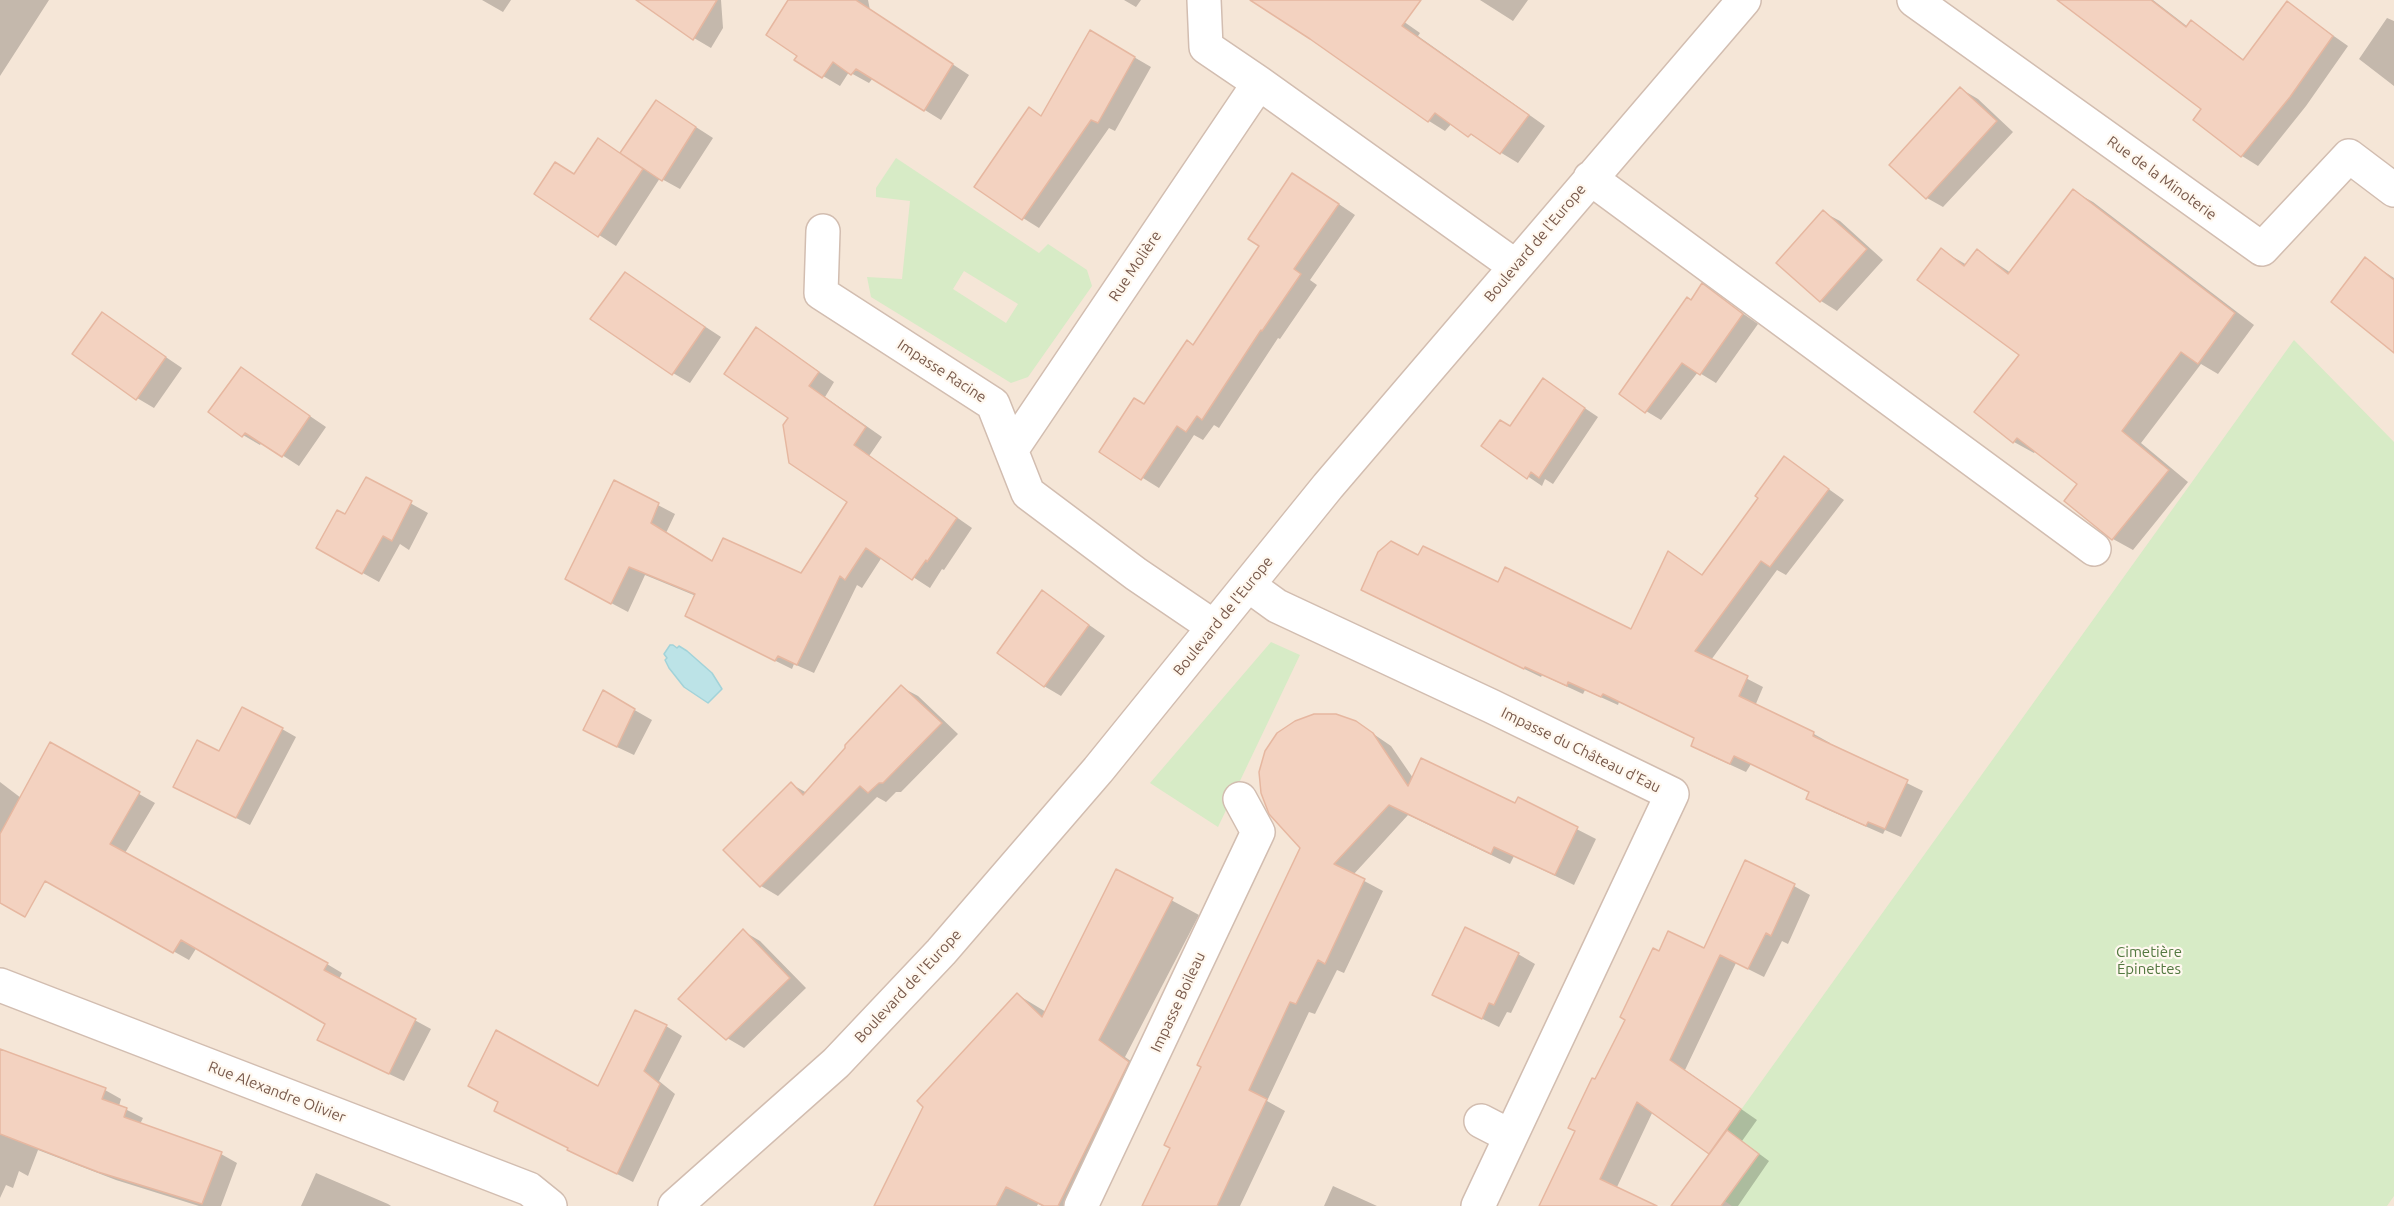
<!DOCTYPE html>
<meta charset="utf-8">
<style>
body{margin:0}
canvas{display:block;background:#fdf4e9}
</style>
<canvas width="2394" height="1206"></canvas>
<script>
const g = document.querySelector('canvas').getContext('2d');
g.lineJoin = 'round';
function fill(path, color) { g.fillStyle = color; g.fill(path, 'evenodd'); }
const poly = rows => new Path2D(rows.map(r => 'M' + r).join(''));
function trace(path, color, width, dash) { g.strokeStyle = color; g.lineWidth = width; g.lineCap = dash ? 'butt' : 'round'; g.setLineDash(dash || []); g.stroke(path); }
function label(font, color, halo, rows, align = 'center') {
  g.font = font + ' Ubuntu,sans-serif'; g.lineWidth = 4.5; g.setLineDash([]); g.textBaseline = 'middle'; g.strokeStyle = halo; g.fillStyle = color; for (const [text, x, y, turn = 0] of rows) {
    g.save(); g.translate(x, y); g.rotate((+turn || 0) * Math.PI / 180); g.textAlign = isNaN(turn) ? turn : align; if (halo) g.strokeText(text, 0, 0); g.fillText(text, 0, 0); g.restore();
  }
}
fill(poly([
 [0,0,2394,0,2394,1206,0,1206]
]), '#f5e6d7');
fill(poly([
 [896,158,1039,253,1048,244,1087,270,1092,286,1028,377,1011,383,871,297,867,277,902,279,910,201,876,197,876,188],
 [964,271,1018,304,1006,323,953,289],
 [2294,340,2394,442,2394,1196,2387,1206,1732,1206,1692,1178],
 [1271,642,1300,655,1218,827,1150,783]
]), '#d7ebc6');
const water = poly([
 [670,645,673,645,677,648,679,646,687,651,712,673,722,689,708,703,684,687,669,668,665,660,667,658,664,654,670,645]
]);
fill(water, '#bce3e7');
trace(water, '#a2d3d9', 1.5);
fill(poly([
 [0,0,49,0,0,76],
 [482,0,511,0,503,12],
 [651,0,721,0,723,28,711,48,694,38],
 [790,0,868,0,870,10,969,75,941,120,873,78,869,83,849,72,840,86,796,60,799,56],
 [1124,0,1141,0,1136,7],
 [1267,0,1373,0,1420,33,1418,36,1545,126,1518,163,1452,123,1445,131,1429,121],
 [1480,0,1528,0,1513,21],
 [2057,0,2153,0,2188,27,2191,22,2207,32,2244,60,2287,3,2348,46,2306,106,2258,166,2242,156,2203,109],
 [2387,18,2394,21,2394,86,2359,59],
 [1091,32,1151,67,1115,131,1109,128,1039,228,1023,218,1042,117],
 [1961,89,1978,99,2013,132,1943,207,1927,198],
 [657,102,713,138,680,189,660,178,616,246,536,194,575,175,598,140,621,154],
 [1309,184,1355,215,1310,280,1317,285,1280,339,1278,338,1219,428,1214,425,1203,440,1194,435,1159,488,1101,452,1144,406,1194,346],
 [2073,191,2093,202,2254,325,2218,374,2201,364,2141,443,2188,482,2133,550,2113,539,2066,501,2080,483,2036,450,2034,453,2014,442,1976,411,2021,355,1941,250,1967,265,1978,251,2011,273],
 [1823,212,1840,221,1883,260,1837,311,1821,301],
 [2365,259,2394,278,2394,351],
 [625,274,721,337,690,383,673,373],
 [1702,285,1758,324,1716,383,1698,372,1661,420,1646,411,1691,302],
 [102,314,182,368,154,408,137,398],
 [772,339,834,382,825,397,882,437,869,456,972,528,944,570,942,569,930,588,882,557,862,588,857,585,814,673,794,664,792,669,703,625,696,596,645,575,628,612,583,588,614,482,675,514,666,533,713,562,801,575,849,502,790,417],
 [241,369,326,427,299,466,262,442,260,445,243,435],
 [1543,380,1598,417,1553,484,1545,479,1542,486,1483,446,1510,427],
 [1785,458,1844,500,1786,575,1777,570,1711,660,1763,687,1755,706,1814,734,1830,743,1829,745,1923,791,1901,837,1885,830,1883,834,1824,808,1808,798,1810,793,1751,764,1746,772,1709,755,1692,746,1696,739,1619,702,1618,705,1585,690,1583,694,1542,675,1541,677,1379,599,1419,557,1632,631,1669,553,1703,576,1760,498],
 [367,479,428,513,409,550,400,544,379,582,334,557,346,516],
 [1042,592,1105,636,1061,696,1044,686],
 [901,687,918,696,958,734,901,792,896,792,886,802,877,797,778,896,761,886,725,850,791,784,807,793],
 [603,692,652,720,634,755,602,740],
 [1356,722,1391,746,1413,778,1516,805,1518,799,1596,839,1574,885,1514,856,1510,864,1408,815,1353,875,1383,891,1344,973,1337,970,1315,1014,1309,1012,1267,1101,1285,1111,1240,1206,1143,1206,1172,1148],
 [282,729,296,737,250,825,189,794],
 [51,744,155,803,125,853,327,964,342,973,339,979,431,1029,404,1081,334,1048,327,1023,197,947,189,960,141,933,139,934,20,865,0,859,0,782,21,798],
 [1117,871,1199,915,1125,1057,1155,1078,1093,1206,1042,1206,1038,1204,1037,1206,877,1206,1018,995,1046,1012],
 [1794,886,1810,895,1788,944,1782,941,1764,977,1736,963,1685,1070,1757,1120,1742,1141,1769,1161,1738,1206,1673,1206,1712,1153,1653,1111,1608,1206,1540,1206,1576,1131,1596,1081,1660,953,1705,950],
 [743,931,760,941,806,988,744,1048,727,1038],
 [1518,954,1535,964,1511,1013,1507,1012,1499,1027,1434,995],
 [666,1026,682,1036,659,1081,675,1094,633,1182,569,1150],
 [0,1049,105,1090,121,1099,119,1106,143,1118,140,1124,221,1154,237,1163,221,1206,199,1206,116,1180,38,1150,28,1176,19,1171,13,1188,6,1185,0,1198],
 [316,1173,388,1204,391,1206,301,1206],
 [1333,1186,1377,1206,1324,1206]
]), '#0003');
const building = poly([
 [636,0,717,0,693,40,636,0],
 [788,0,856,0,953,64,924,111,856,69,851,75,833,62,822,78,794,60,797,56,766,35,788,0],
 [1250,0,1421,0,1402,26,1529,115,1500,154,1471,134,1468,137,1435,113,1428,122,1310,39,1250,0],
 [2057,0,2151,0,2186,27,2191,20,2243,60,2287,1,2333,36,2290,97,2241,157,2193,120,2201,109,2057,0],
 [1090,30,1135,57,1098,123,1091,120,1022,220,974,187,1029,107,1041,116,1090,30],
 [1960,87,1997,121,1926,199,1889,165,1960,87],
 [656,100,696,127,662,181,620,153,656,100],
 [598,138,643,169,598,237,534,194,555,162,574,174,598,138],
 [1292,173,1339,204,1294,269,1301,274,1262,331,1261,330,1202,420,1197,416,1186,432,1177,426,1141,480,1099,452,1134,398,1144,404,1187,340,1193,345,1259,246,1248,239,1292,173],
 [2073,189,2235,313,2198,364,2181,352,2122,431,2169,470,2112,540,2064,501,2077,484,2017,438,2013,443,1974,412,2019,355,1917,280,1941,248,1964,266,1977,249,2008,274,2073,189],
 [1823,210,1867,249,1820,302,1776,263,1823,210],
 [2365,257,2394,280,2394,353,2331,302,2365,257],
 [625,272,705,327,672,375,590,319,625,272],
 [1702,283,1743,314,1700,375,1682,363,1645,413,1619,394,1687,297,1691,300,1702,283],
 [102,312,166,357,136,400,72,354,102,312],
 [756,327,819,372,809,386,866,427,854,445,957,518,927,562,926,560,912,580,866,548,845,580,840,576,797,665,778,656,775,661,685,616,695,594,629,567,611,604,565,579,614,480,659,503,651,523,712,561,723,538,801,573,847,502,789,463,783,425,788,418,724,374,756,327],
 [241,367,310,416,282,457,245,433,242,437,208,412,241,367],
 [1543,378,1585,408,1539,478,1531,472,1527,479,1481,446,1500,420,1510,426,1543,378],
 [1784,456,1829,489,1770,567,1761,561,1695,651,1748,676,1739,696,1814,732,1813,736,1908,780,1885,829,1868,822,1866,826,1806,799,1809,792,1734,756,1730,764,1691,746,1694,738,1603,694,1601,697,1568,682,1567,686,1525,667,1524,669,1361,590,1378,552,1391,541,1418,555,1423,546,1498,582,1505,567,1631,629,1668,551,1702,575,1758,498,1755,496,1784,456],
 [366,477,412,501,392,541,383,536,362,574,316,548,337,510,345,514,366,477],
 [1042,590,1089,625,1044,687,997,653,1042,590],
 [901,685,942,723,883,783,879,783,868,793,860,786,760,887,723,850,791,782,803,795,845,748,845,745,901,685],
 [603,690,635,709,617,747,583,730,603,690],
 [242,707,283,728,236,818,173,787,197,740,219,751,242,707],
 [1314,714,1336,714,1356,721,1373,733,1408,786,1421,758,1515,803,1518,797,1578,827,1555,875,1494,847,1491,854,1389,805,1334,864,1365,879,1325,964,1318,960,1296,1004,1290,1002,1249,1090,1267,1099,1217,1206,1142,1206,1170,1148,1164,1145,1201,1067,1197,1065,1300,848,1269,814,1261,793,1259,772,1265,751,1277,733,1295,721,1314,714],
 [50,742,140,792,110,844,328,963,324,970,416,1019,389,1074,317,1040,325,1024,181,940,173,953,45,881,25,917,0,903,0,834,50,742],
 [1745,860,1795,884,1771,936,1766,933,1748,969,1720,955,1670,1060,1741,1109,1709,1154,1637,1102,1600,1179,1657,1206,1539,1206,1575,1131,1568,1128,1592,1078,1595,1079,1625,1020,1620,1017,1653,948,1659,951,1668,931,1704,948,1745,860],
 [1116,869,1173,898,1099,1040,1129,1062,1058,1206,1044,1206,1006,1187,996,1206,874,1206,923,1107,917,1101,1017,993,1042,1017,1116,869],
 [1465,927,1519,953,1494,1005,1489,1003,1482,1019,1432,995,1465,927],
 [743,929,790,978,726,1040,678,999,743,929],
 [635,1010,667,1025,644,1071,660,1084,617,1174,567,1150,568,1148,494,1111,498,1102,468,1086,496,1030,598,1086,635,1010],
 [0,1049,106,1088,102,1099,127,1108,124,1117,222,1152,202,1204,98,1172,0,1134,0,1049],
 [1727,1130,1759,1154,1721,1206,1671,1206,1727,1130]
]);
fill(building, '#f3d2c0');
trace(building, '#e6b7a0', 1.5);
const minor = poly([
 [1204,0,1206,47,1259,83],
 [1914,0,2262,249,2349,156,2394,190],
 [1590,178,2094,549],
 [823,231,821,293,993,404,1028,493,1136,574,1214,627],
 [1012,449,1259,83,1515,266],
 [1248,585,1277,606,1491,706,1672,794,1478,1206],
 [0,985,529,1189,550,1206],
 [1481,1121,1510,1136],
 [675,1206,836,1063,941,952,1098,770,1328,486,1744,0],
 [1081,1206,1258,832,1240,799]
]);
trace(minor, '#d2bdb0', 36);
trace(minor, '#fff', 33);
label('15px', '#78594b', '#fff8ef', [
 ["Rue de la Minoterie",2162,178,36],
 ["Boulevard de l'Europe",1535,243,-50],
 ["Rue Molière",1135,266,-56],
 ["Impasse Racine",942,371,33],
 ["Boulevard de l'Europe",1223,616,-51],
 ["Impasse du Château d'Eau",1581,750,26],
 ["Boulevard de l'Europe",908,986,-47],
 ["Impasse Boileau",1178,1002,-65],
 ["Rue Alexandre Olivier",277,1092,21]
]);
label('15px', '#537840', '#fff8ef', [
 ["Cimetière",2149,952],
 ["Épinettes",2149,969]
]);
</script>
